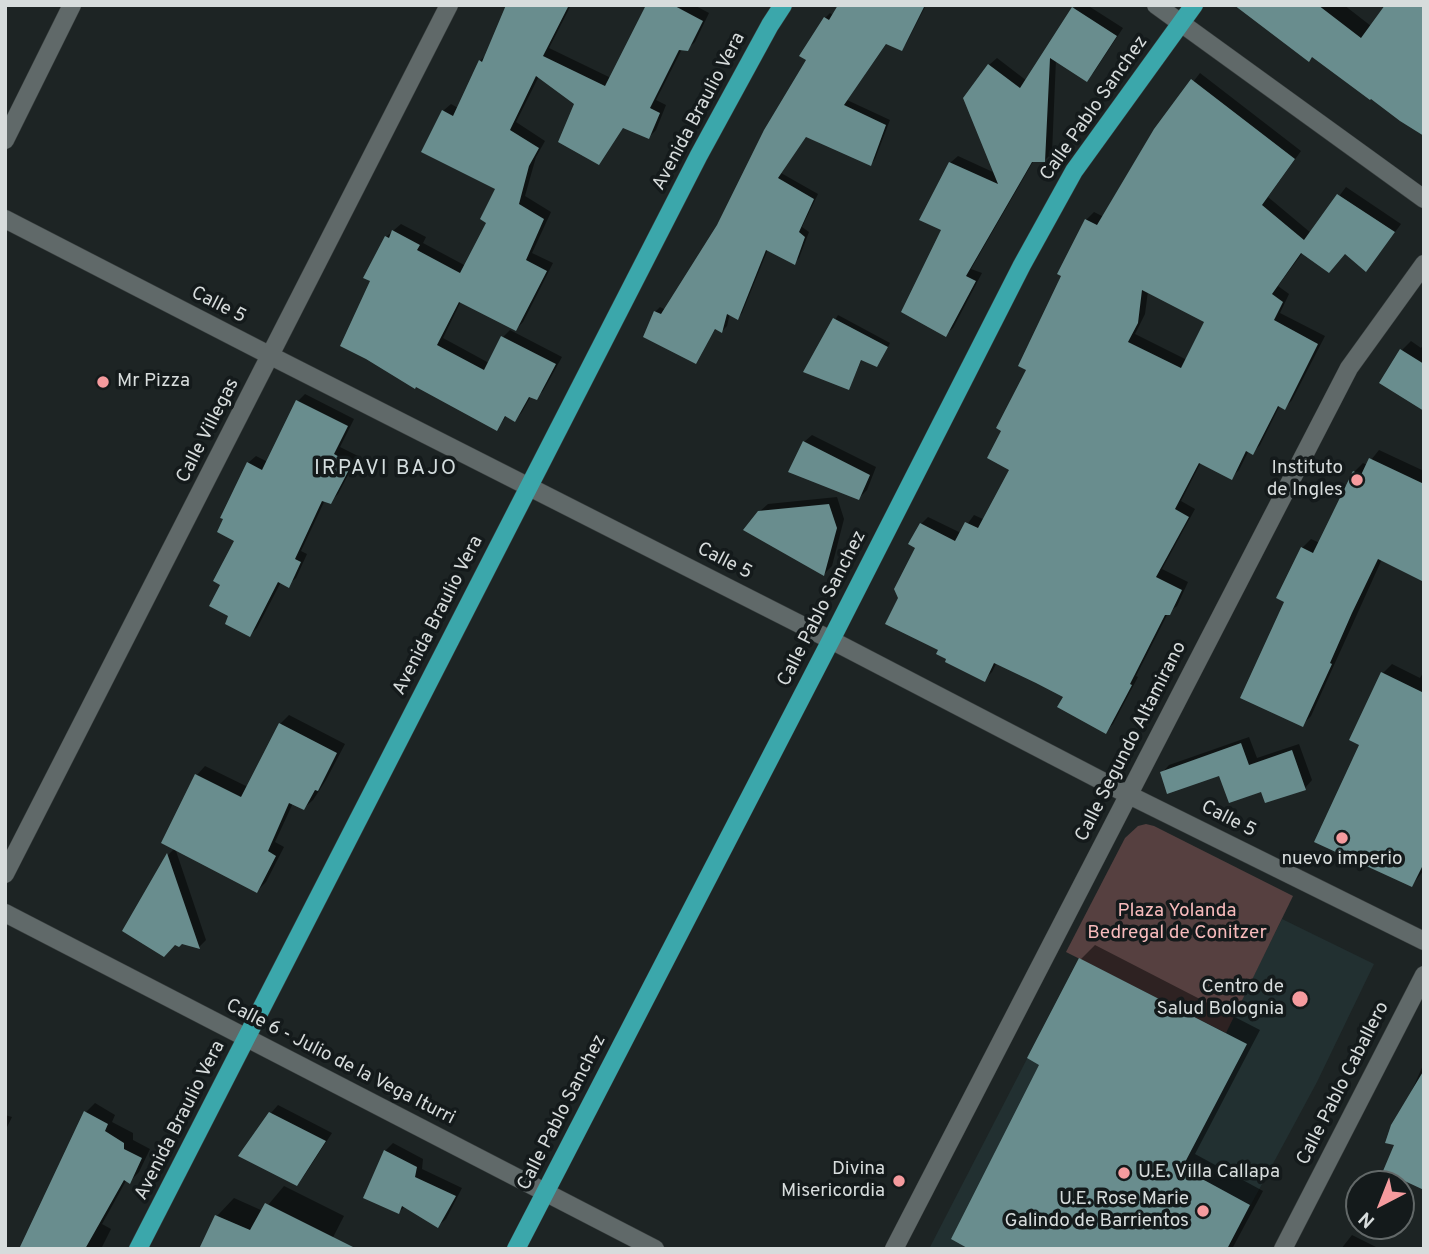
<!DOCTYPE html>
<style>
body{margin:0}
#map{position:relative;width:1429px;height:1254px;overflow:hidden;background:#1d2424;font-family:Overpass,sans-serif}
canvas{display:block}
.frame{position:absolute;inset:0;border:7px solid #d7dcdc;pointer-events:none}
.north{position:absolute;left:1345px;top:1170px;width:70px;height:70px;box-sizing:border-box;background:#141a1b;border:2px solid #626868;border-radius:50%;rotate:222deg;font-size:19px;font-weight:700;line-height:28px;text-align:center;color:#d7dcdc}
.north::after{content:'';display:block;margin:auto;width:24px;height:32px;background:#f59b9e;clip-path:polygon(50% 0,100% 100%,50% 72%,0 100%)}
</style>
<div id="map">
<canvas width="1429" height="1254"></canvas>
<div class="frame"></div>
<div class="north">N</div>
</div>
<script>
const g = document.querySelector('canvas').getContext('2d');
g.lineJoin = 'round';
function fill(path, color) { g.fillStyle = color; g.fill(path, 'evenodd'); }
const poly = rows => new Path2D(rows.map(r => 'M' + r).join(''));
function trace(path, color, width, dash) { g.strokeStyle = color; g.lineWidth = width; g.lineCap = dash ? 'butt' : 'round'; g.setLineDash(dash || []); g.stroke(path); }
function label(font, color, halo, rows, align = 'center') {
  g.font = font + ' Overpass,sans-serif'; g.lineWidth = 7; g.setLineDash([]); g.textBaseline = 'middle'; g.strokeStyle = halo; g.fillStyle = color; for (const [text, x, y, turn = 0] of rows) {
    g.save(); g.translate(x, y); g.rotate((+turn || 0) * Math.PI / 180); g.textAlign = isNaN(turn) ? turn : align; if (halo) g.strokeText(text, 0, 0); g.fillText(text, 0, 0); g.restore();
  }
}
fill(poly([
 [1282,919,1374,964,1317,1082,1227,1249,929,1249,1079,958,1225,1033]
]), '#223031');
fill(poly([
 [1146,824,1154,826,1293,896,1226,1033,1066,952,1125,838,1138,826]
]), '#564040');
fill(poly([
 [507,5,571,5,549,48,611,78,648,5,694,5,709,13,695,42,687,49,682,49,656,100,666,105,656,130,649,137,624,126,599,163,576,103,539,76,516,122,545,141,536,157,525,196,551,212,532,253,553,263,523,322,516,329,461,301,443,338,489,363,503,337,510,330,562,357,543,391,536,398,531,396,522,412,515,420,507,415,497,429,372,280,386,237,401,224,426,237,423,243,466,266,489,222,497,188,443,111,451,104,458,108,480,61,487,54],
 [840,5,926,5,906,44,901,49,887,43,847,100,890,120,875,159,871,164,807,135,781,173,818,194,802,227,809,232,799,258,794,263,768,249,742,313,738,318,730,313,727,326,722,331,716,328,696,361,655,312,660,307,666,310,718,225,808,60,825,18,830,13,834,16],
 [1076,5,1087,5,1123,28,1094,72,1087,80,1056,59,1052,153,1044,161,1034,160,971,269,982,273,953,328,945,335,943,229,950,163,958,156,995,173,989,65,997,58,1027,81],
 [1258,5,1344,5,1371,26,1401,119],
 [1200,73,1301,151,1268,197,1311,233,1346,187,1401,224,1373,262,1346,252,1303,252,1278,286,1289,294,1280,313,1325,336,1292,400,1285,408,1280,405,1260,445,1253,452,1249,450,1239,470,1231,478,1201,462,1181,501,1195,509,1162,569,1188,582,1177,606,1168,613,1136,676,1138,677,1113,724,1106,731,1066,696,997,662,992,672,984,680,948,659,900,598,918,547,921,524,928,517,961,533,974,515,985,520,1011,469,1003,430,1063,276,1059,273,1086,220,1094,212,1104,217,1156,130],
 [1148,291,1206,321,1187,360,1135,334,1145,314],
 [838,315,890,343,880,362,862,359,849,388,806,371],
 [1411,341,1421,348,1424,344,1424,409,1402,350],
 [305,394,354,419,340,447,358,456,338,494,330,502,325,500,301,551,307,554,296,578,288,585,281,582,257,628,250,635,231,616,222,584,237,540,248,463,256,456,268,462,298,401],
 [812,435,876,467,867,490,859,498,804,442],
 [1379,450,1424,471,1424,580,1382,559,1311,716,1302,725,1287,601,1302,548,1311,539,1320,543,1354,472,1363,463,1367,465],
 [837,497,844,519,832,566,824,574,759,512,768,504],
 [1392,664,1420,678,1424,671,1424,870,1412,885,1361,744,1383,673],
 [289,715,345,744,326,780,313,800,304,808,293,803,275,842,284,847,266,882,257,891,175,848,206,940,199,947,124,930,169,854,175,848,164,842,197,775,205,766,248,787,280,724],
 [1249,737,1257,758,1299,744,1312,780,1305,788,1262,790,1220,774,1162,773,1169,765],
 [1095,945,1260,1030,1195,1154,1263,1191,1232,1249,968,1249,1081,959],
 [1424,1063,1424,1189,1406,1104],
 [95,1103,115,1115,112,1122,133,1133,133,1140,150,1149,139,1172,130,1181,127,1179,102,1224,111,1229,101,1249,22,1249,86,1112],
 [278,1105,332,1133,304,1176,297,1183,271,1113],
 [5,1115,12,1117,5,1131],
 [393,1143,423,1159,422,1169,462,1188,446,1219,438,1226,405,1206,399,1212,385,1151],
 [284,1186,344,1216,327,1249,201,1249,217,1216,234,1198,263,1211],
 [1352,1235,1380,1249,1341,1249]
]), '#0007');
fill(poly([
 [506,5,569,5,543,56,605,86,646,5,673,5,703,21,688,51,679,50,650,108,660,113,649,139,623,128,599,165,558,142,574,104,536,76,510,130,539,148,529,166,519,204,544,219,526,260,547,271,516,331,459,302,437,345,484,370,501,336,556,364,537,400,529,397,515,422,505,416,497,431,416,387,415,389,366,359,340,346,370,281,363,278,385,236,389,238,392,230,420,245,417,250,460,273,486,223,480,219,495,189,421,152,442,110,453,116,479,60,482,62],
 [838,5,925,5,902,51,886,44,844,105,886,125,871,166,806,137,778,178,814,199,799,232,805,237,795,265,766,250,738,320,727,314,722,333,715,329,696,364,643,337,654,311,661,314,717,225,764,130,806,60,799,56,824,17,829,20],
 [1234,5,1318,5,1361,38,1385,5,1424,5,1424,136,1400,121,1371,99,1370,100,1312,57,1309,62],
 [1072,7,1117,36,1087,82,1050,58,1045,162,1032,162,966,276,976,281,946,337,901,312,941,230,919,220,949,162,998,184,963,98,988,64,1020,88],
 [1191,79,1295,159,1262,205,1304,240,1337,194,1395,232,1366,272,1345,254,1329,273,1301,253,1272,294,1283,302,1274,320,1318,344,1285,410,1278,406,1253,455,1246,451,1232,480,1199,463,1175,509,1189,517,1156,577,1182,590,1170,615,1165,615,1130,684,1132,685,1106,734,1057,707,1063,697,1036,683,994,663,985,682,945,662,946,659,936,654,938,650,885,624,898,598,894,589,915,548,908,544,920,523,955,541,965,522,978,528,1009,470,987,458,1001,431,996,428,1026,370,1018,366,1061,276,1057,274,1085,219,1097,225,1154,129],
 [1142,290,1204,322,1181,368,1128,342,1138,323],
 [833,318,888,347,877,367,861,360,849,390,803,372],
 [1400,349,1424,364,1424,411,1379,383],
 [296,400,348,426,334,454,352,464,331,504,322,501,295,559,301,562,289,588,278,582,250,637,225,624,228,616,209,606,220,585,213,581,234,541,217,532,223,519,220,518,247,462,262,470],
 [803,441,870,475,859,500,788,472],
 [1369,458,1424,484,1424,582,1378,559,1352,613,1330,663,1332,664,1303,727,1240,698,1284,602,1276,598,1301,547,1313,553,1353,471,1361,475],
 [829,504,837,528,824,576,743,530,758,511],
 [1381,672,1424,693,1424,863,1412,887,1314,842,1359,745,1349,740],
 [279,723,337,753,318,791,315,790,304,810,289,803,268,851,276,856,257,893,161,843,195,774,241,797],
 [1241,743,1249,765,1292,750,1306,790,1265,803,1261,792,1229,803,1219,776,1167,794,1160,772],
 [167,853,200,949,182,944,179,947,175,945,164,957,122,931],
 [1079,958,1247,1044,1182,1168,1250,1205,1227,1249,969,1249,951,1239,1039,1065,1027,1058],
 [1424,1070,1424,1190,1383,1171,1394,1145,1385,1143,1391,1125],
 [84,1111,108,1124,105,1131,124,1143,124,1149,142,1158,130,1184,124,1180,85,1249,19,1249],
 [269,1112,326,1141,297,1186,238,1156],
 [384,1150,417,1167,415,1177,456,1196,438,1228,402,1206,399,1214,363,1198],
 [265,1203,357,1249,199,1249,215,1215,250,1230]
]), '#698d8e');
const minor = poly([
 [1156,5,1424,199],
 [5,140,72,5],
 [5,219,271,356,831,640,1129,795,1424,941],
 [5,874,449,5],
 [5,913,655,1249],
 [894,1249,1349,368,1424,264],
 [1283,1249,1424,975]
]);
const major = poly([
 [138,1249,699,155,770,25,783,5],
 [516,1249,831,640,1022,265,1074,171,1194,5]
]);
trace(minor, '#393f3f', 19);
trace(major, '#393f3f', 19);
trace(minor, '#606969', 18);
trace(major, '#3ba7ab', 18);
for (const [x, y, r, color] of [
 [103,382,7,"#f59b9e"],
 [1357,480,7,"#f59b9e"],
 [1342,838,7,"#f59b9e"],
 [1300,999,9,"#f59b9e"],
 [1124,1173,7,"#f59b9e"],
 [899,1181,7,"#f59b9e"],
 [1203,1211,7,"#f59b9e"]
]) { const dot = new Path2D(); dot.arc(x, y, r, 0, 2 * Math.PI); g.fillStyle = color; g.fill(dot); trace(dot, '#141a1b', 2.5); }
label('19px', '#d7dcdc', '#141a1b', [
 ["Calle Pablo Sanchez",1095,109,-55],
 ["Avenida Braulio Vera",700,112,-62],
 ["Calle 5",218,306,27],
 ["Calle Villegas",209,431,-63],
 ["Calle 5",724,562,27],
 ["Calle Pablo Sanchez",823,609,-63],
 ["Avenida Braulio Vera",439,616,-63],
 ["Calle Segundo Altamirano",1132,742,-63],
 ["Calle 5",1228,820,27],
 ["Calle 6 - Julio de la Vega Iturri",340,1063,27],
 ["Calle Pablo Caballero",1344,1084,-63],
 ["Calle Pablo Sanchez",563,1113,-63],
 ["Avenida Braulio Vera",181,1121,-63]
]);
label('19px', '#d7dcdc', '#141a1b', [
 ["Mr Pizza",117,382,"left"],
 ["Instituto",1343,469],
 ["de Ingles",1343,491],
 ["nuevo imperio",1342,860,"center"],
 ["Centro de",1284,988],
 ["Salud Bolognia",1284,1010],
 ["Divina",885,1170],
 ["Misericordia",885,1192],
 ["U.E. Villa Callapa",1138,1173,"left"],
 ["U.E. Rose Marie",1189,1200],
 ["Galindo de Barrientos",1189,1222]
], 'right');
label('19px', '#f6babb', '#141a1b', [
 ["Plaza Yolanda",1177,912],
 ["Bedregal de Conitzer",1177,934]
]);
g.letterSpacing = '2px';
label('21px', '#d4ddde', '#141a1b', [
 ["IRPAVI BAJO",386,470]
]);
g.letterSpacing = '0px';
</script>
